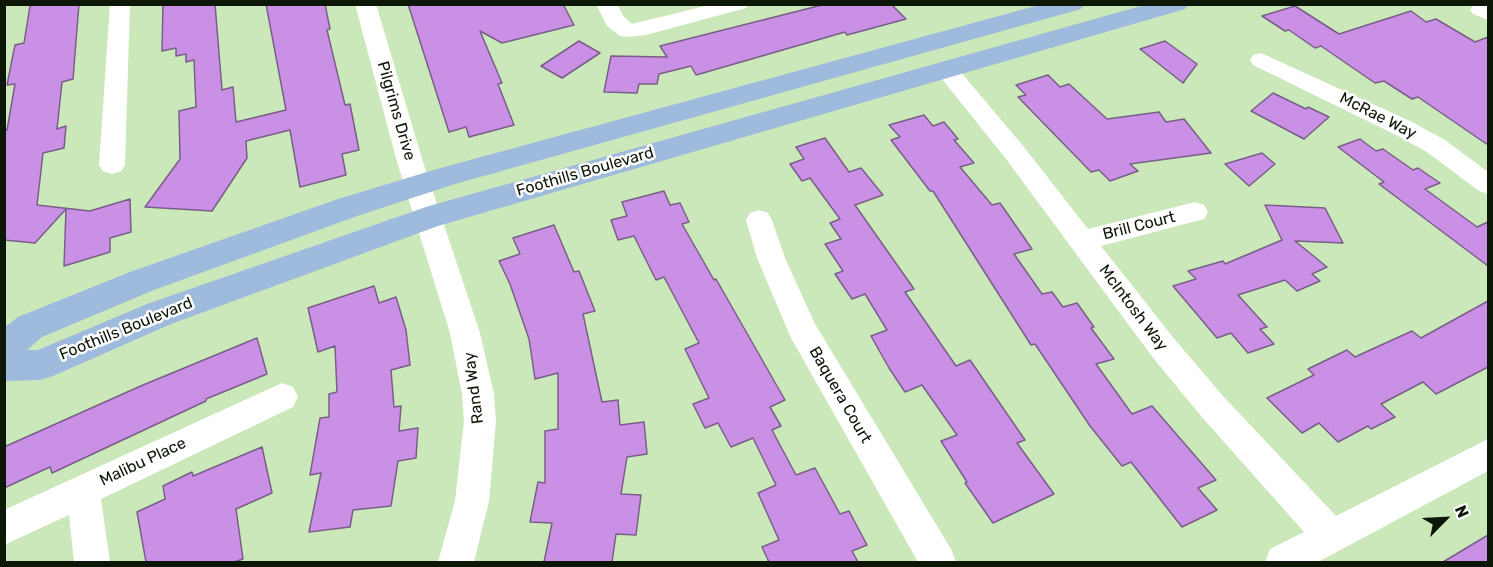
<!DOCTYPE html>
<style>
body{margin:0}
#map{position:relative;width:1493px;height:567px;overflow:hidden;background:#cbe8ba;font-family:Rubik,sans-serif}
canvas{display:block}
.frame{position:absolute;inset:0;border:6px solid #0d1707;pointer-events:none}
.north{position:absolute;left:1415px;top:489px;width:60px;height:60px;-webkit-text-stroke:4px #fefefe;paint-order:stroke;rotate:66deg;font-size:16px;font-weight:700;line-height:24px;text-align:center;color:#0d1707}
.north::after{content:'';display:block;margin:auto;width:21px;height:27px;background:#0d1707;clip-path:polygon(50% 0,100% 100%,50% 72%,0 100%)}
</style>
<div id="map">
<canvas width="1493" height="567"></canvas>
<div class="frame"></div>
<div class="north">N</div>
</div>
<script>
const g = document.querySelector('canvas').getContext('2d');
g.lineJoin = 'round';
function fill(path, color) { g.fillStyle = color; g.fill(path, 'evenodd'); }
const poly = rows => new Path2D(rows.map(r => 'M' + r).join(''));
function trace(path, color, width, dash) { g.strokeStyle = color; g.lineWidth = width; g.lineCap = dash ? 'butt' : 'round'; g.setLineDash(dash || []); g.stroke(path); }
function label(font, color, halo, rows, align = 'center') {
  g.font = font + ' Rubik,sans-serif'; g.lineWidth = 5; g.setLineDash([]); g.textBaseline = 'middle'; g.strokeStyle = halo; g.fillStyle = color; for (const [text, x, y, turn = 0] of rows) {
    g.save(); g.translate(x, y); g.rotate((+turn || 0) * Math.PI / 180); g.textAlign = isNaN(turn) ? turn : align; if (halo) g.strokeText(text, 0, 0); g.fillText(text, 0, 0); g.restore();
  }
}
const building = poly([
 [38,4,79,4,73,79,62,82,57,129,66,126,64,148,43,153,37,205,90,211,130,199,131,232,110,238,110,252,64,266,66,209,35,243,4,240,4,131,7,130,15,84,7,85,15,45,24,43,30,6,38,4],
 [163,4,215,4,222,90,233,87,236,122,286,110,266,4,325,4,330,29,327,30,345,105,350,104,359,150,342,154,346,175,300,187,290,130,246,141,247,158,212,211,145,207,180,159,179,111,196,107,194,60,186,62,186,54,176,56,176,48,162,51,163,4],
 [408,4,563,4,574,25,502,43,480,31,502,83,498,84,514,125,469,137,466,127,449,132,408,4],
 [826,4,891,4,906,19,847,35,845,32,696,75,691,66,659,74,657,84,639,84,637,93,604,92,611,56,667,57,660,46,826,4],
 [1295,6,1339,34,1411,11,1426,22,1436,19,1475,42,1488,37,1488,145,1418,97,1412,99,1384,81,1375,83,1321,46,1315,48,1289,30,1285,31,1262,16,1295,6],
 [579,41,600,53,562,78,541,66,579,41],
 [1165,41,1197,64,1183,83,1140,49,1165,41],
 [1048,75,1060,87,1069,84,1107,119,1159,112,1166,122,1184,119,1211,153,1130,164,1138,171,1110,181,1099,170,1091,172,1018,97,1026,95,1016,85,1048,75],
 [1273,93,1306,109,1308,107,1329,117,1304,139,1251,111,1273,93],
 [924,115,933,126,944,122,958,139,954,140,974,163,960,167,992,205,1000,203,1032,249,1014,254,1042,294,1052,292,1063,307,1077,303,1094,327,1091,328,1114,359,1096,364,1132,414,1152,406,1216,480,1198,488,1217,510,1182,527,1131,462,1122,466,1090,426,1035,344,1031,345,933,191,930,191,891,140,900,137,889,125,924,115],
 [825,138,849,172,861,168,883,195,855,205,914,289,905,292,956,366,970,360,1025,440,1017,443,1054,494,993,523,965,483,967,482,941,441,957,435,922,385,905,392,889,368,871,336,887,330,865,294,852,299,835,274,843,271,825,244,841,239,830,223,840,219,810,178,802,181,790,164,804,159,796,147,825,138],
 [1360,139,1376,151,1383,149,1413,170,1418,168,1440,183,1425,189,1477,227,1488,222,1488,266,1379,184,1384,182,1338,147,1360,139],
 [1262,153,1275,164,1249,186,1225,164,1262,153],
 [664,191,670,205,680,203,689,222,682,224,714,280,716,279,785,400,770,407,781,426,772,430,796,475,815,468,840,514,849,511,867,545,852,551,858,562,769,562,762,547,779,540,758,493,776,485,753,438,731,447,718,423,705,428,693,404,709,398,685,349,699,343,664,277,656,280,634,236,618,240,611,220,627,216,622,202,664,191],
 [1265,205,1325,208,1343,243,1295,241,1327,267,1312,274,1320,281,1297,291,1285,280,1238,295,1267,327,1260,329,1274,344,1248,353,1231,333,1217,338,1173,286,1196,279,1188,271,1223,261,1225,264,1282,240,1265,205],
 [554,225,574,272,579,271,595,311,583,314,602,402,618,400,620,425,644,422,647,454,627,457,621,494,641,495,636,535,616,534,612,562,544,562,552,523,530,522,538,482,545,483,545,431,558,429,558,373,535,379,529,339,510,284,499,261,520,254,513,238,554,225],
 [374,286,379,303,396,297,406,330,410,365,391,370,394,407,401,406,399,431,418,428,416,458,398,461,391,506,353,510,350,527,309,532,321,473,310,475,320,418,329,417,329,394,337,392,335,346,318,352,308,308,374,286],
 [1488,301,1488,367,1436,394,1423,382,1381,404,1395,417,1371,429,1368,426,1338,442,1319,423,1302,433,1267,398,1314,375,1308,369,1347,350,1355,357,1412,331,1421,338,1488,301],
 [257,338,267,374,206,399,206,401,52,473,50,467,4,488,4,447,143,385,257,338],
 [262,447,272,493,236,509,243,559,234,562,146,562,137,512,165,499,163,486,192,472,193,476,262,447],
 [1488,535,1488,562,1443,562,1488,535]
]);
fill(building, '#c990e6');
trace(building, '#795f87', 1.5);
fill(poly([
 [110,4,130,4,125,165,121,171,112,174,103,171,99,165,110,4],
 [355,4,376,4,423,162,480,333,494,394,496,421,489,501,474,562,438,562,455,501,464,421,462,394,450,333,397,162,355,4],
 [596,4,617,4,624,17,632,24,713,4,749,4,746,8,646,35,628,37,620,36,607,26,596,4],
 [1483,4,1488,6,1488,20,1473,14,1470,10,1473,6,1483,4],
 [1261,53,1412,122,1445,140,1488,172,1488,194,1479,191,1427,152,1394,134,1253,65,1250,60,1253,55,1261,53],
 [946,62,954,64,1024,147,1088,229,1195,202,1204,205,1208,212,1204,219,1101,246,1176,341,1223,396,1336,516,1488,439,1488,471,1318,562,1265,562,1270,549,1304,532,1201,416,1154,359,1006,159,938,74,935,69,938,64,946,62],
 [759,210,768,213,772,220,785,258,815,324,951,549,956,562,918,562,791,338,757,258,746,220,750,213,759,210],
 [282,383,293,387,298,397,293,407,101,499,110,562,74,562,69,515,4,545,4,510,282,383]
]), '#fff');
fill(poly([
 [1043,4,1084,4,1081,9,455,184,360,215,154,290,42,337,27,350,38,350,147,304,429,206,1148,4,1188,4,1185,9,438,226,171,324,53,376,40,380,4,381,4,328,18,317,130,272,338,199,437,169,1043,4]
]), '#9ebadc');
label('16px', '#0d1707', '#fefefe', [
 ["Pilgrims Drive",396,111,74],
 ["McRae Way",1378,116,27],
 ["Foothills Boulevard",585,172,-16],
 ["Brill Court",1139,226,-14],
 ["McIntosh Way",1133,308,53],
 ["Foothills Boulevard",126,329,-22],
 ["Rand Way",474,388,-97],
 ["Baquera Court",840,395,60],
 ["Malibu Place",143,462,-25]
]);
</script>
